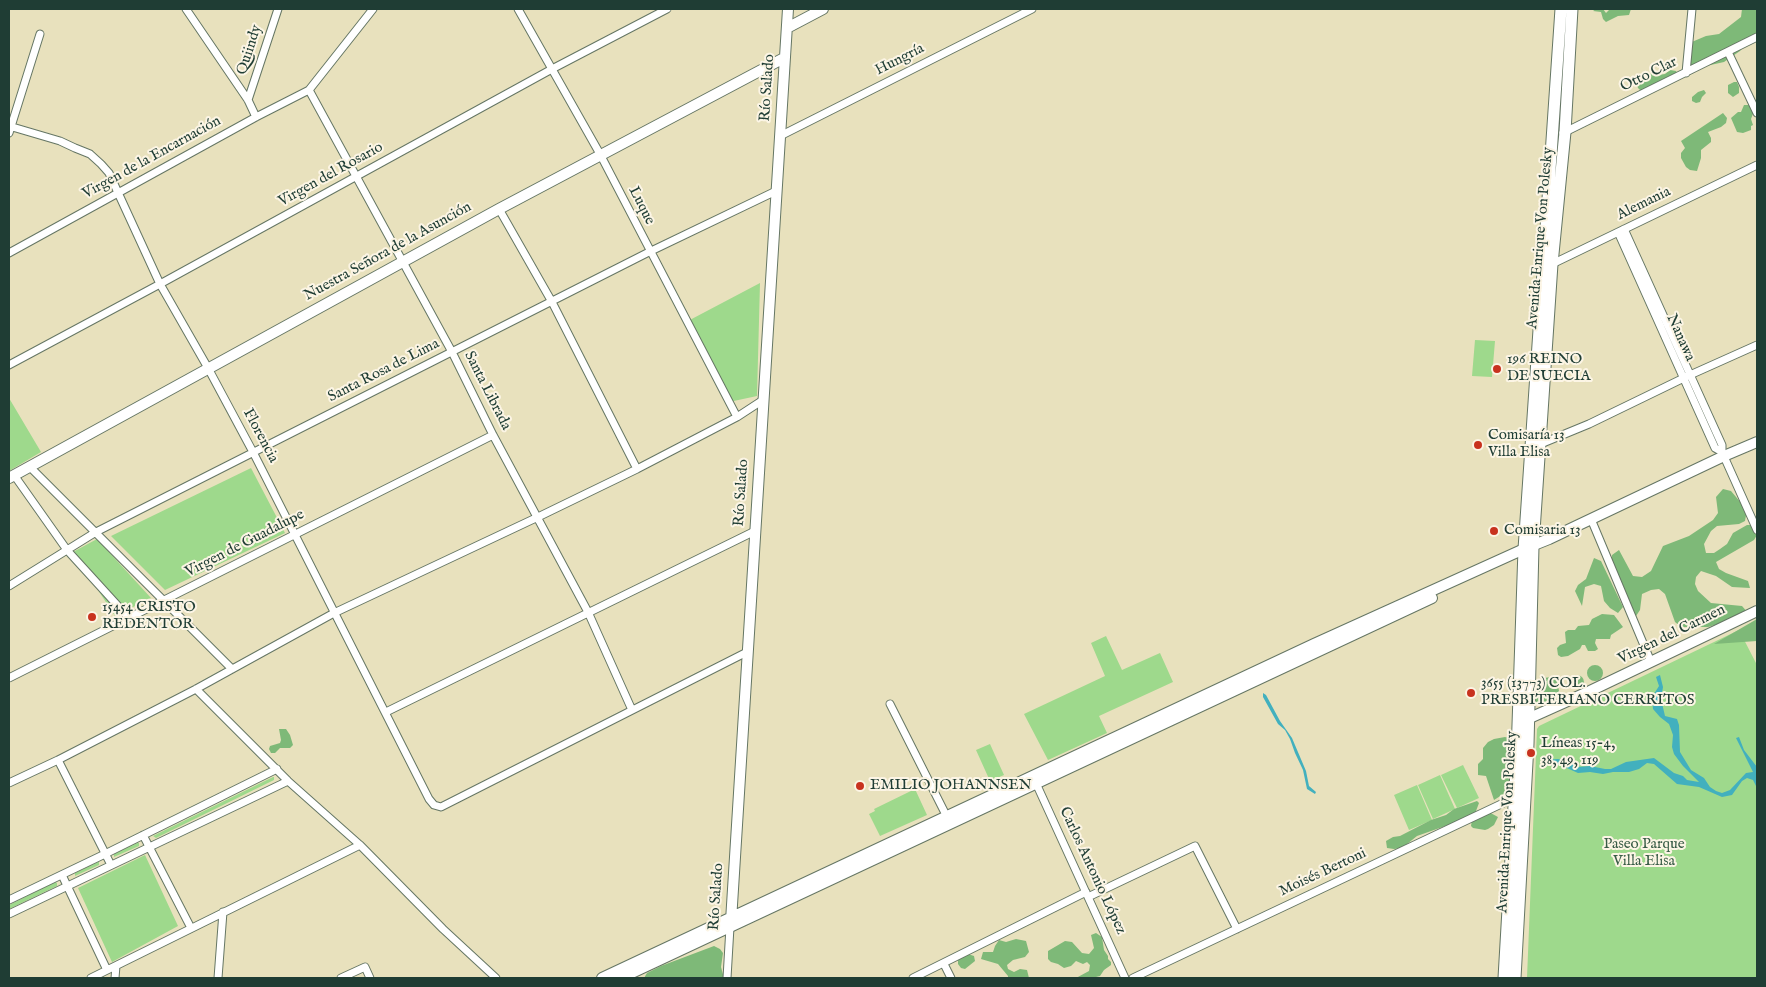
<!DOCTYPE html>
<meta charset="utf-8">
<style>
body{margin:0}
#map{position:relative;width:1766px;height:987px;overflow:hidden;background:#e8e1bd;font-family:"IM FELL English",serif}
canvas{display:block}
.frame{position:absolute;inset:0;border:10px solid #1f3d34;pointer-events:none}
</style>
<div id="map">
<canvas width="1766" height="987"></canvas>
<div class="frame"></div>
</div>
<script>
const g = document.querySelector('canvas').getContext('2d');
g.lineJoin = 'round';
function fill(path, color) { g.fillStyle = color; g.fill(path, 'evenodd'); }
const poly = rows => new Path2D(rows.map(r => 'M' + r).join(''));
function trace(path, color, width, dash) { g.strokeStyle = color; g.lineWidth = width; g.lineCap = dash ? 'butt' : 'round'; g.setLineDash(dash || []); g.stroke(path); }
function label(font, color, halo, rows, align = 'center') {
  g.font = font + ' "IM FELL English",serif'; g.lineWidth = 4; g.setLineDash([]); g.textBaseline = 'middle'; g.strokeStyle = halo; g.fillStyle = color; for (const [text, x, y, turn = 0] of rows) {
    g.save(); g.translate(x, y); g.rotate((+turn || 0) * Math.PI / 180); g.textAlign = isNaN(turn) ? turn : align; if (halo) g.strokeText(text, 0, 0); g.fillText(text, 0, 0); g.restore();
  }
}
fill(poly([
 [760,283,757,396,729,402,686,322],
 [1475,340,1495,341,1492,377,1472,376],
 [9,398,41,452,9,471],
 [251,468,285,533,165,590,111,536],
 [97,539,151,598,115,616,73,552],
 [1739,630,1757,665,1757,978,1527,978,1537,729,1539,726],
 [1106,636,1122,670,1160,653,1173,682,1099,716,1107,733,1048,760,1024,714,1105,676,1091,643],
 [990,744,1004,775,990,781,976,750],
 [1463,765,1479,798,1457,808,1441,775],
 [1440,775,1455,809,1433,819,1418,785],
 [273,777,274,777,274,780,156,838,153,836],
 [1417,785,1432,820,1409,830,1394,795],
 [915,789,927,815,880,836,869,814,875,811,874,809],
 [137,843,139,843,139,846,114,857,114,854],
 [145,855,178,926,112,962,78,888],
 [98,862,99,862,99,865,75,876,75,873],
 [55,882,57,883,57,886,9,909,9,905]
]), '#9ed98c');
fill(poly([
 [1596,9,1603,9,1606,13,1610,9,1631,9,1629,15,1618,16,1606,22,1603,19,1601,12,1593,11],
 [1742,9,1757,9,1757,39,1748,41,1740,51,1724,62,1697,68,1685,62,1687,44,1706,36,1719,34,1741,17],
 [1670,70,1676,71,1677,73,1673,78,1671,75,1666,78,1660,89,1647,91,1640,90,1638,88,1637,85,1640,80,1645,79,1649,74,1656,72,1658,72,1659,75,1665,74],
 [1734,82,1737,82,1739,87,1739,93,1733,97,1728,93,1728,85],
 [1704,90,1706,93,1702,97,1700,102,1696,103,1692,101,1692,97,1698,92],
 [1744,105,1750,105,1754,111,1751,119,1753,125,1751,126,1751,130,1743,133,1737,132,1731,118,1738,112,1741,112],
 [1723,113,1727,118,1726,123,1721,127,1708,132,1711,138,1711,142,1701,150,1701,158,1697,171,1690,170,1686,167,1681,158,1681,153,1685,148,1681,141],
 [1723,489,1731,491,1747,510,1745,521,1739,524,1717,526,1711,531,1704,544,1706,553,1714,553,1720,549,1727,544,1733,533,1747,525,1755,525,1757,529,1757,535,1754,540,1716,562,1719,569,1726,573,1748,581,1750,588,1732,587,1716,576,1701,571,1696,577,1695,584,1698,591,1711,603,1742,606,1749,614,1708,627,1681,627,1675,622,1665,594,1659,589,1651,590,1642,594,1640,610,1636,616,1629,612,1612,573,1612,555,1619,550,1633,576,1642,577,1651,571,1663,546,1689,536,1713,520,1718,513,1716,497],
 [1594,558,1601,561,1623,607,1618,613,1610,608,1604,601,1601,586,1594,584,1585,587,1582,606,1575,591,1578,585,1586,579],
 [1602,614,1614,615,1623,627,1611,635,1610,639,1596,639,1595,643,1598,649,1595,651,1588,651,1585,645,1582,645,1580,649,1568,656,1561,657,1558,655,1557,648,1560,645,1566,643,1565,632,1568,630,1575,630,1578,626,1589,625,1592,619],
 [1757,619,1757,641,1714,644],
 '1587 673a8 8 0 1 1 16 0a8 8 0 1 1-16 0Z',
 '1570 682a7 7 0 1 1 14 0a7 7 0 1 1-14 0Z',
 [1551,677,1557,680,1559,691,1557,694,1542,704,1536,704,1533,701,1533,697,1538,692,1539,684,1544,678],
 [279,729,286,729,290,735,293,745,290,748,280,748,275,753,271,753,269,749,270,746,280,743,281,740],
 [1505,737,1511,739,1514,741,1517,752,1510,764,1510,790,1494,800,1486,776,1478,775,1478,764,1483,759,1483,748,1488,742,1494,739],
 [1477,801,1479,803,1476,811,1485,810,1498,817,1494,825,1488,829,1485,830,1473,828,1471,826,1473,813,1465,819,1417,836,1402,848,1394,849,1387,848,1386,841,1393,837,1400,836,1431,820,1446,815,1454,809],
 [1096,933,1102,937,1104,950,1108,956,1108,959,1111,962,1111,965,1104,970,1100,976,1092,978,1076,978,1089,971,1090,965,1087,962,1083,964,1076,961,1071,966,1064,968,1058,964,1051,962,1048,959,1048,951,1065,941,1072,942,1082,953,1089,954,1094,948,1091,935],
 [1016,939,1026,941,1029,952,1025,957,1013,960,1007,965,1008,969,1014,972,1020,969,1027,970,1029,978,1008,978,1008,976,998,964,981,959,983,952,993,952,995,946,999,940,1006,942],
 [714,946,720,949,723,953,721,967,724,978,644,978,647,973,661,966],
 [968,954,974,956,975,961,965,969,961,968,958,964,958,958]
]), '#7eb978');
fill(poly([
 [1660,675,1663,687,1661,699,1665,716,1677,719,1679,725,1680,752,1691,770,1704,778,1710,787,1716,791,1722,793,1730,790,1746,773,1753,772,1736,738,1739,737,1744,750,1757,767,1757,788,1753,780,1747,778,1742,781,1732,795,1722,797,1699,787,1677,784,1654,764,1647,763,1639,769,1629,772,1613,772,1603,774,1590,772,1578,773,1560,765,1541,766,1542,762,1546,760,1558,759,1567,761,1578,767,1590,766,1605,769,1611,769,1626,762,1654,758,1674,773,1683,776,1687,780,1699,782,1683,766,1674,754,1672,747,1673,735,1669,724,1660,717,1653,709,1652,697,1659,686,1656,677],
 [1263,693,1266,695,1280,721,1292,738,1306,771,1309,786,1316,792,1315,794,1307,789,1303,770,1295,753,1290,739,1285,730,1278,724,1263,697]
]), '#42b0be');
const street = poly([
 [186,9,248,100,256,117],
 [518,9,600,154,737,417],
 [1728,52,1757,113],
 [1686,73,1692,9],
 [309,90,452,352,493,435,588,612,632,710],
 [248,100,278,9],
 [9,126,60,141,75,148,90,154,101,164,109,173,160,284,208,368,253,452,429,799,434,805,441,807,747,652],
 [9,133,40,34],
 [1563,133,1757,37],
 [780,136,1032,9],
 [499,209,552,302,637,469],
 [1624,229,1722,445,1722,452,1757,530],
 [1618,232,1715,448,1722,452],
 [9,253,256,117,309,90,373,9],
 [1550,265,1757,165],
 [9,365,160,284,552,69,667,9],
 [1538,445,1589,424,1690,375,1757,345],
 [29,466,232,669],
 [14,475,67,550,129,618],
 [1591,519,1651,662],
 [9,586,96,532,649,252,776,191],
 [9,678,493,435],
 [196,689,288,781,360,845,443,929,496,978],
 [890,704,948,819],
 [386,712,755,531],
 [58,760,111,865],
 [1035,781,1125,978],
 [9,783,58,760,196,689,334,613,538,517,637,469,737,417,763,400],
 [143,835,191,928],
 [62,875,107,970],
 [1088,897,1195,846,1237,929],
 [9,900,105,854,277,769],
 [9,914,288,781],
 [944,964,951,978],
 [91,978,360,845],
 [115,978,116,966],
 [218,978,223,912],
 [341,978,365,967,370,978],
 [727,978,730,927],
 [913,978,1086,892],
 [1133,978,1516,797]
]);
const secondary = poly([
 [787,28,823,9],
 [9,478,499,209,784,58],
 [1523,721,1590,691,1757,611],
 [731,921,788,9],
 [602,978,1314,644,1524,549,1549,539,1724,456,1757,442],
 [621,978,1432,598]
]);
const primary = poly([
 [1504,978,1517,754,1524,549,1561,9],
 [1515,978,1528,744,1533,546,1552,264,1565,132,1572,9]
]);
trace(street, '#657664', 9);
trace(secondary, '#657664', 12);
trace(primary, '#657664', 13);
trace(street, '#fff', 7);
trace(secondary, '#fff', 10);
trace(primary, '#fff', 11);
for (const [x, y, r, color] of [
 [1497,369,5,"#c8321e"],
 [1478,445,5,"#c8321e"],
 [1494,531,5,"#c8321e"],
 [92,617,5,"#c8321e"],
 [1471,693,5,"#c8321e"],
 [1531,753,5,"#c8321e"],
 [860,786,5,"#c8321e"]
]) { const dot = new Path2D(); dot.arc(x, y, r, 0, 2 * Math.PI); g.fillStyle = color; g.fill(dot); trace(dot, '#fcf5e5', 2); }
label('15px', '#1f3d34', '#fcf5e5', [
 ["Quiindy",250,50,-72],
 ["Hungría",900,60,-27],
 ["Otto Clar",1649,75,-26],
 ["Río Salado",768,88,-86],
 ["Virgen de la Encarnación",152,158,-29],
 ["Virgen del Rosario",331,175,-29],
 ["Alemania",1644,204,-26],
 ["Luque",641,206,63],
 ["Avenida Enrique Von Polesky",1541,238,-85],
 ["Nuestra Señora de la Asunción",388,252,-29],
 ["Nanawa",1680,338,66],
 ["Santa Rosa de Lima",384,371,-27],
 ["Santa Librada",487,391,63],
 ["Florencia",260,436,62],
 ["Río Salado",742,493,-86],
 ["Virgen de Guadalupe",245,544,-27],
 ["Virgen del Carmen",1672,635,-26],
 ["Avenida Enrique Von Polesky",1508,822,-87],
 ["Carlos Antonio López",1092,871,65],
 ["Moisés Bertoni",1323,873,-25],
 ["Río Salado",717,897,-86]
]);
label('15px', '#1f3d34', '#fcf5e5', [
 ["196 REINO",1507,360],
 ["DE SUECIA",1507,377],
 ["Comisaría 13",1488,436],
 ["Villa Elisa",1488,453],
 ["Comisaria 13",1504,531],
 ["15454 CRISTO",102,608],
 ["REDENTOR",102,625],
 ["3655 (13773) COL.",1481,684],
 ["PRESBITERIANO CERRITOS",1481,701],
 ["Líneas 15-4,",1541,744],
 ["38, 49, 119",1541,761],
 ["EMILIO JOHANNSEN",870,786]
], 'left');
label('15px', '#385c46', '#fcf5e5', [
 ["Paseo Parque",1644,845],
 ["Villa Elisa",1644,862]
]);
</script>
